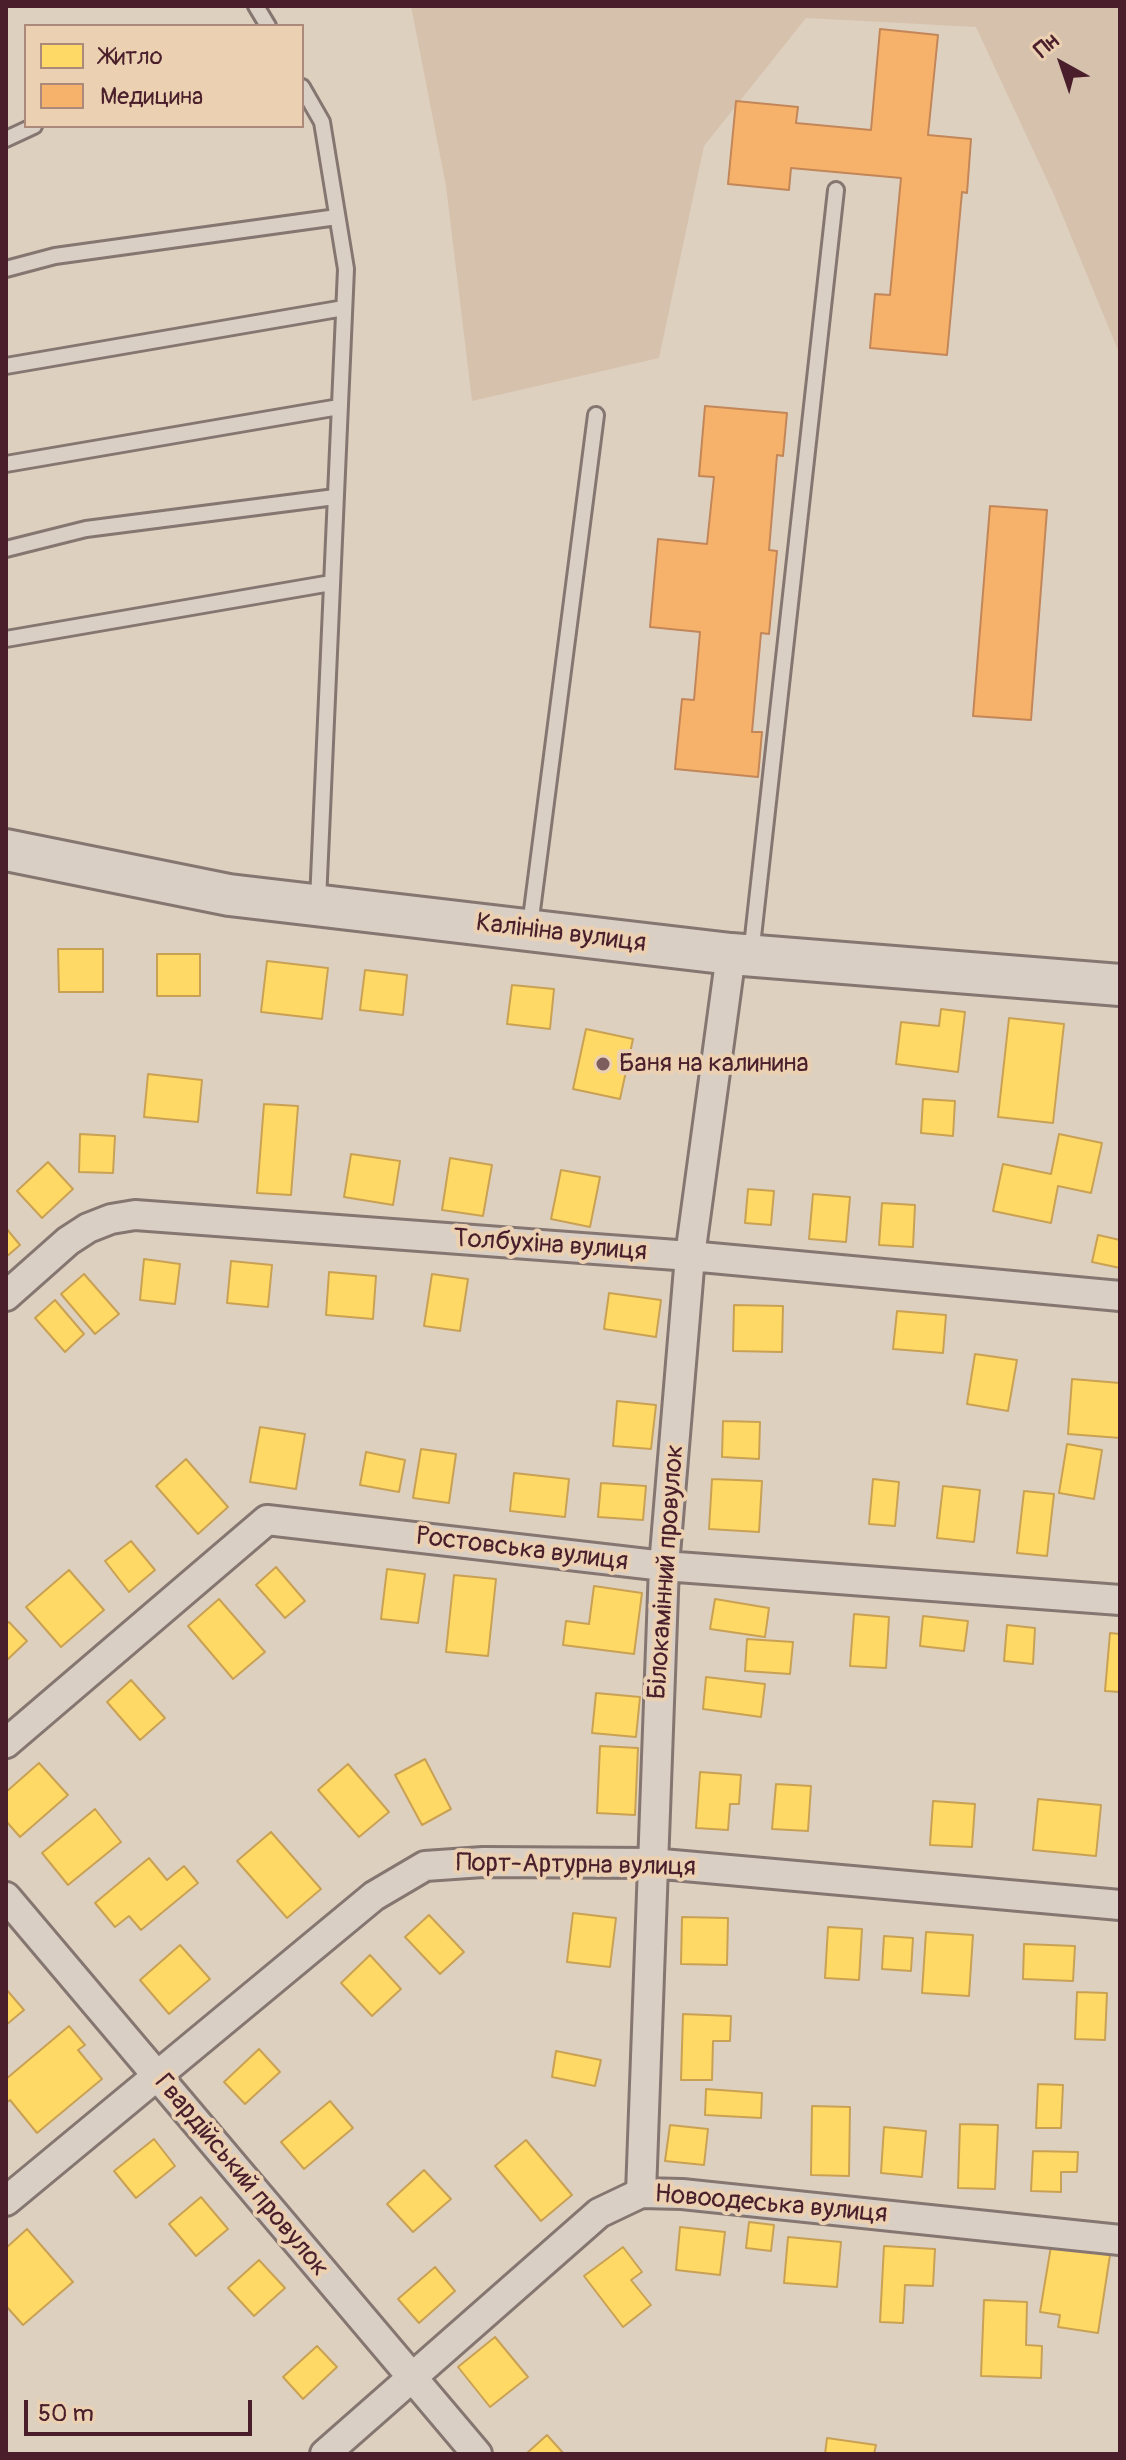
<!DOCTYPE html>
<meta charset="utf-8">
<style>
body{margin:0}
#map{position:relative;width:1126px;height:2460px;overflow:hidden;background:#ded0bf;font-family:Pangolin,sans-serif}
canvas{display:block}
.frame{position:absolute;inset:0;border:8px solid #4a1f2b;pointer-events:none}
.legend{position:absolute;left:24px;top:24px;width:280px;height:104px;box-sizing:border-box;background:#ebd1b2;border:2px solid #ab8a7c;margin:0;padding:10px 14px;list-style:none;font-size:24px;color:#4a1f2b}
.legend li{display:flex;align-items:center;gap:16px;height:40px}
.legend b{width:40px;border:2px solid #ab8a7c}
.north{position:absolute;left:1022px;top:24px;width:80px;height:80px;-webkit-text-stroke:6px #ebd1b2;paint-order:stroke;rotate:320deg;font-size:22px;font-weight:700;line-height:32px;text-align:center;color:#4a1f2b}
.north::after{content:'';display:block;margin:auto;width:28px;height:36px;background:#4a1f2b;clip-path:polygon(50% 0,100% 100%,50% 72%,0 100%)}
.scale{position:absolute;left:24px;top:2400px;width:228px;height:36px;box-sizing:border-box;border:4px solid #4a1f2b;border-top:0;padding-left:10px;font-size:24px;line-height:28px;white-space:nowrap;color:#4a1f2b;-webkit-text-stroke:6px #ebd1b2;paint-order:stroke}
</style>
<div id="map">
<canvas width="1126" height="2460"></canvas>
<div class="frame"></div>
<ul class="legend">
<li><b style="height:22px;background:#ffd966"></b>Житло</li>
<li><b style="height:22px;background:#f6b26b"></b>Медицина</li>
</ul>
<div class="north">Пн</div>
<div class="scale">50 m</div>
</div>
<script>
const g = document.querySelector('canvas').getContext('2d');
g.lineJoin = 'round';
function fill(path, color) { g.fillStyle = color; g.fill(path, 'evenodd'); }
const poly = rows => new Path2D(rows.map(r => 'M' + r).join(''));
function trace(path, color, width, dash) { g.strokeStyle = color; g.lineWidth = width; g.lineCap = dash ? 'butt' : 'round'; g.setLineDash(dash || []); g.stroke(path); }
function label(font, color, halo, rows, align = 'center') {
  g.font = font + ' Pangolin,sans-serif'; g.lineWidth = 8; g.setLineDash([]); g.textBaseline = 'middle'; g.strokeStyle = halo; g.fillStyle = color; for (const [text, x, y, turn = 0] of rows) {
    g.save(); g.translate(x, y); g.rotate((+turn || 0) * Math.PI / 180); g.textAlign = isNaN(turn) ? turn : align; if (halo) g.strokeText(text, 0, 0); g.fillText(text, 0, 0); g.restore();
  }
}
fill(poly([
 [411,6,1120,6,1120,355,1054,195,976,27,806,18,704,146,659,358,472,401,446,186]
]), '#d6c1ac');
const homes = poly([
 [58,949,103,949,103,992,59,992,58,949],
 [157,954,200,954,200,996,157,996,157,954],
 [267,961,328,968,322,1019,261,1012,267,961],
 [365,970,407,975,403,1015,360,1010,365,970],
 [512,985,554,989,550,1029,507,1024,512,985],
 [941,1009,965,1012,958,1072,896,1064,901,1022,939,1026,941,1009],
 [1009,1018,1064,1024,1053,1123,998,1117,1009,1018],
 [586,1029,633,1039,620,1099,573,1089,586,1029],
 [148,1074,202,1080,198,1122,144,1117,148,1074],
 [923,1099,955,1101,953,1136,921,1133,923,1099],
 [264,1104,298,1106,291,1195,257,1193,264,1104],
 [80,1134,115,1136,113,1173,79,1172,80,1134],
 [1059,1134,1102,1143,1091,1193,1058,1186,1051,1223,993,1211,1003,1164,1051,1174,1059,1134],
 [351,1154,400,1161,393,1205,344,1197,351,1154],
 [450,1158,492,1165,483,1216,442,1210,450,1158],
 [48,1162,73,1189,42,1218,17,1191,48,1162],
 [561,1170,600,1177,590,1227,551,1219,561,1170],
 [748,1189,774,1191,771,1225,745,1223,748,1189],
 [813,1194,850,1197,846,1242,809,1239,813,1194],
 [882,1203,915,1205,913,1247,879,1245,882,1203],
 [6,1228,20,1245,6,1257,6,1228],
 [1098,1235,1120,1240,1120,1268,1092,1262,1098,1235],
 [144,1259,180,1264,175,1304,140,1300,144,1259],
 [231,1261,272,1265,268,1307,227,1303,231,1261],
 [329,1272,376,1276,373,1319,326,1315,329,1272],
 [84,1274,119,1314,95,1334,61,1294,84,1274],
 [432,1274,468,1279,460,1331,424,1326,432,1274],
 [609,1293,661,1300,656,1337,604,1329,609,1293],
 [55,1300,84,1334,65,1352,35,1318,55,1300],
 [734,1305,783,1306,782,1352,733,1351,734,1305],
 [897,1311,946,1315,943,1353,893,1349,897,1311],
 [975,1354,1017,1360,1008,1411,967,1404,975,1354],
 [1072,1379,1120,1383,1120,1438,1068,1434,1072,1379],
 [617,1401,656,1405,651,1449,613,1446,617,1401],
 [723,1421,760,1422,759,1459,722,1457,723,1421],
 [260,1427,305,1434,296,1489,250,1482,260,1427],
 [1067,1444,1102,1450,1094,1499,1059,1493,1067,1444],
 [421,1449,456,1454,449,1503,413,1498,421,1449],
 [366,1452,405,1460,399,1492,360,1485,366,1452],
 [186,1459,228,1507,198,1534,156,1486,186,1459],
 [514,1473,569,1479,565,1517,510,1511,514,1473],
 [712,1479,762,1481,759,1532,709,1529,712,1479],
 [873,1479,899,1482,895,1526,869,1524,873,1479],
 [601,1483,646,1486,643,1520,598,1517,601,1483],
 [943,1486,980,1490,974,1542,937,1538,943,1486],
 [1024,1491,1054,1494,1047,1556,1017,1553,1024,1491],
 [131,1541,155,1570,129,1592,105,1561,131,1541],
 [276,1567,305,1601,285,1618,256,1585,276,1567],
 [387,1569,425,1574,418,1623,381,1619,387,1569],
 [69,1570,104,1610,61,1647,26,1607,69,1570],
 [454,1575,496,1579,488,1656,446,1652,454,1575],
 [594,1586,642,1593,634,1654,563,1645,566,1621,589,1624,594,1586],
 [219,1599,265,1652,233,1679,188,1626,219,1599],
 [715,1599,769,1608,765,1637,710,1629,715,1599],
 [854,1614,889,1617,886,1668,850,1666,854,1614],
 [923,1616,968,1621,964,1651,920,1646,923,1616],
 [9,1622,27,1641,6,1661,6,1624,9,1622],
 [1007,1625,1035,1628,1033,1664,1004,1661,1007,1625],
 [1110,1633,1120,1634,1120,1692,1105,1691,1110,1633],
 [747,1639,793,1642,790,1674,745,1671,747,1639],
 [706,1677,765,1684,761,1717,703,1709,706,1677],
 [131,1680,165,1718,140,1740,107,1702,131,1680],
 [596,1693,640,1697,636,1737,592,1733,596,1693],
 [600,1746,638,1748,635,1815,597,1813,600,1746],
 [425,1759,451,1809,422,1825,395,1775,425,1759],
 [39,1763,68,1795,20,1837,6,1821,6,1792,39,1763],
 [348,1764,389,1812,359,1837,318,1790,348,1764],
 [700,1772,741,1775,739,1804,730,1804,728,1830,696,1828,700,1772],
 [776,1784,811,1786,808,1831,772,1829,776,1784],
 [1038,1799,1101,1805,1096,1856,1033,1850,1038,1799],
 [933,1801,975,1804,972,1847,930,1845,933,1801],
 [95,1809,121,1842,68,1885,42,1853,95,1809],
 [271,1832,321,1889,287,1918,237,1861,271,1832],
 [149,1858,167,1880,184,1866,198,1883,141,1930,129,1916,115,1927,95,1903,149,1858],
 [573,1913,616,1918,610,1967,567,1962,573,1913],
 [429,1915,464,1952,440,1974,405,1937,429,1915],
 [682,1917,728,1918,727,1965,681,1964,682,1917],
 [828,1927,862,1929,859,1980,825,1978,828,1927],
 [926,1932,973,1935,969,1996,922,1993,926,1932],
 [884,1936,913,1938,911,1971,882,1969,884,1936],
 [1024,1944,1075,1946,1073,1981,1023,1979,1024,1944],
 [180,1945,210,1979,169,2014,140,1980,180,1945],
 [370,1955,401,1989,372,2016,341,1983,370,1955],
 [6,1989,24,2010,6,2025,6,1989],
 [1077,1992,1107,1993,1105,2040,1075,2039,1077,1992],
 [683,2014,731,2016,730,2041,713,2041,712,2080,681,2080,683,2014],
 [69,2026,85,2045,78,2050,102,2079,37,2133,10,2100,6,2103,6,2079,69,2026],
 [259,2049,280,2072,245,2104,224,2082,259,2049],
 [556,2051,601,2060,595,2086,552,2077,556,2051],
 [1038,2084,1063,2085,1061,2128,1036,2128,1038,2084],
 [706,2089,762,2093,761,2118,705,2115,706,2089],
 [330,2101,353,2128,304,2169,281,2142,330,2101],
 [812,2106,850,2107,849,2176,811,2175,812,2106],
 [960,2124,998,2125,995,2189,958,2188,960,2124],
 [670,2125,708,2129,704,2165,665,2161,670,2125],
 [884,2127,926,2131,922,2177,881,2173,884,2127],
 [154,2139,175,2166,136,2198,114,2171,154,2139],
 [526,2140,572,2195,541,2221,495,2166,526,2140],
 [1033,2151,1078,2152,1077,2172,1061,2172,1061,2192,1031,2191,1033,2151],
 [424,2170,451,2199,413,2232,387,2204,424,2170],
 [201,2197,228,2229,196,2256,169,2224,201,2197],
 [749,2222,774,2225,771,2251,746,2248,749,2222],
 [680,2227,725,2232,720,2275,676,2270,680,2227],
 [27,2229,73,2282,23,2325,6,2306,6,2248,27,2229],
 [788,2237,841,2242,837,2287,784,2283,788,2237],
 [884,2246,935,2249,933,2286,905,2285,903,2323,880,2322,884,2246],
 [1051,2246,1110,2255,1098,2333,1058,2327,1060,2315,1040,2312,1051,2246],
 [623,2247,642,2272,631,2280,651,2305,623,2327,584,2276,623,2247],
 [259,2260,285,2288,254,2316,228,2288,259,2260],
 [435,2267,455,2291,419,2323,398,2299,435,2267],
 [984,2300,1027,2302,1026,2345,1042,2346,1041,2378,981,2376,984,2300],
 [495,2337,528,2377,490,2407,458,2367,495,2337],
 [317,2346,337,2367,303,2399,283,2377,317,2346],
 [547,2435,564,2454,528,2454,527,2453,547,2435],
 [827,2438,876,2445,874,2454,825,2454,827,2438]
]);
fill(homes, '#ffd966');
trace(homes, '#c9a154', 2);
const health = poly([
 [880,29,938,35,928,135,971,139,967,193,962,192,947,355,870,348,875,294,890,295,901,178,791,168,789,190,728,184,736,101,798,107,796,123,871,130,880,29],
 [705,406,787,413,783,456,777,455,769,550,777,551,769,634,761,633,752,732,762,732,758,777,675,769,682,699,694,700,700,632,650,627,658,539,707,544,714,477,699,476,705,406],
 [990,506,1047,510,1031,720,973,716,990,506]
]);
fill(health, '#f6b26b');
trace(health, '#c28658', 2);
const lane = poly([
 [256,6,268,26],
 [302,87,322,122,346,269,318,901],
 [6,139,34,126],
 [6,269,55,256,337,217],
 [6,366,344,308],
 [6,464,339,407],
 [6,549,86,529,335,497],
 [6,639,331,583],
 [530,926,596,415],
 [751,955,836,190]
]);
const street = poly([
 [6,1296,68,1241,88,1228,111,1219,135,1215,690,1256,1120,1296],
 [6,1743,267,1520,664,1566,1120,1600],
 [6,1897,477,2454],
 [641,2193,664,1566,690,1256,731,954],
 [6,2201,374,1896,425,1866,483,1862,651,1863,1120,1905],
 [325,2454,599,2213,641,2193,682,2194,1120,2240]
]);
const secondary = poly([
 [6,850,229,895,731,954,1120,985]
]);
trace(lane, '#857671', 20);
trace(street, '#857671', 34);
trace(secondary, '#857671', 46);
trace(lane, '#d9cfc4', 14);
trace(street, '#d9cfc4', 28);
trace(secondary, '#d9cfc4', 40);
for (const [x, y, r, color] of [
 [603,1064,8,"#7e5d5f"]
]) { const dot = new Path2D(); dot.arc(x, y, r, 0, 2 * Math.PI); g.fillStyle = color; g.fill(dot); trace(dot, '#ebd1b2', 3); }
label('26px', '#4a1f2b', '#ebd1b2', [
 ["Калініна вулиця",561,934,7],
 ["Толбухіна вулиця",550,1246,4],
 ["Ростовська вулиця",522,1550,7],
 ["Білокамінний провулок",667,1572,-86],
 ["Порт-Артурна вулиця",576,1866,1],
 ["Гвардійський провулок",241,2176,50],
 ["Новоодеська вулиця",771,2205,5]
]);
label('26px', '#4a1f2b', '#ebd1b2', [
 ["Баня на калинина",619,1064]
], 'left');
</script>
